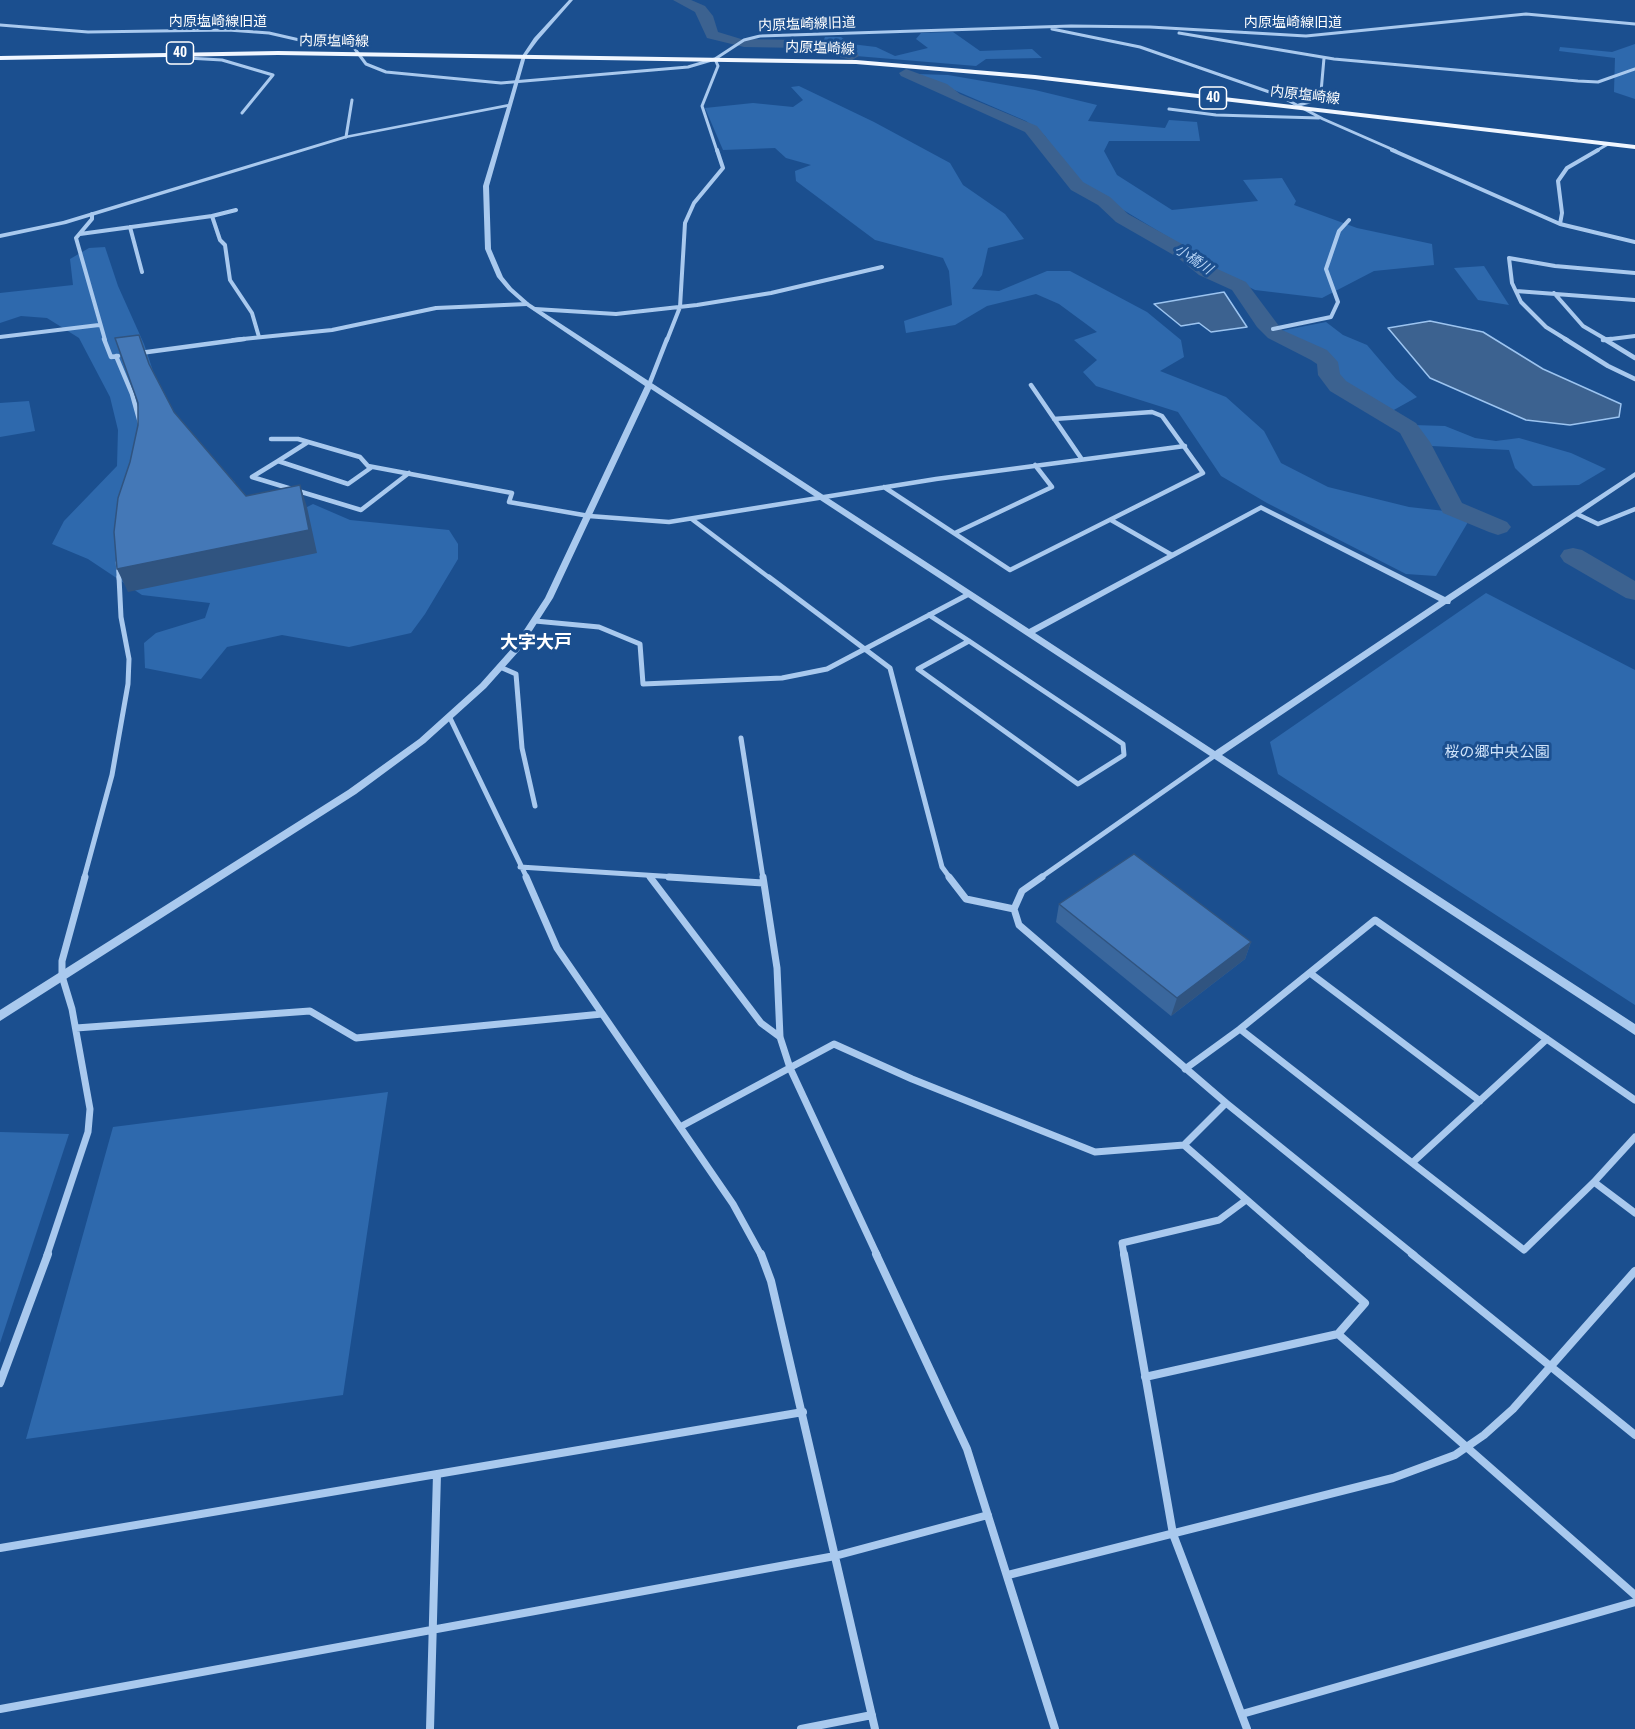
<!DOCTYPE html>
<meta charset="utf-8">
<style>
body{margin:0}
canvas{display:block;background:#1b4f8f}
</style>
<canvas width="1635" height="1729"></canvas>
<script>
const g = document.querySelector('canvas').getContext('2d');
g.lineJoin = 'round';
function fill(path, color) { g.fillStyle = color; g.fill(path, 'evenodd'); }
const poly = rows => new Path2D(rows.map(r => 'M' + r).join(''));
function trace(path, color, width, dash) { g.strokeStyle = color; g.lineWidth = width; g.lineCap = dash ? 'butt' : 'round'; g.setLineDash(dash || []); g.stroke(path); }
function label(font, color, halo, rows, align = 'center') {
  g.font = font + ' "Roboto Condensed","Noto Sans JP",sans-serif'; g.lineWidth = 6; g.setLineDash([]); g.textBaseline = 'middle'; g.strokeStyle = halo; g.fillStyle = color; for (const [text, x, y, turn = 0] of rows) {
    g.save(); g.translate(x, y); g.rotate((+turn || 0) * Math.PI / 180); g.textAlign = isNaN(turn) ? turn : align; if (halo) g.strokeText(text, 0, 0); g.fillText(text, 0, 0); g.restore();
  }
}
fill(poly([
 [953,32,980,51,1032,49,1042,58,986,59,976,66,856,56,821,47,825,37,841,37,851,44,876,47,895,56,928,48,916,39,921,33],
 [1635,44,1635,99,1614,92,1615,58,1559,51,1560,47,1612,52],
 [917,74,948,75,1035,90,1097,105,1088,121,1165,128,1169,120,1197,122,1200,141,1109,141,1104,151,1117,175,1172,210,1258,201,1243,180,1282,178,1296,201,1294,205,1357,228,1432,244,1434,265,1374,271,1322,298,1255,290,1210,268,1173,240,1077,182,1045,136,1026,121],
 [799,86,874,122,950,163,963,185,1005,214,1024,239,988,248,982,275,972,289,999,291,1047,271,1070,271,1147,312,1181,340,1184,357,1160,371,1226,397,1264,431,1281,463,1328,487,1409,507,1445,511,1468,522,1436,576,1406,574,1267,503,1221,476,1178,412,1096,386,1083,372,1097,360,1074,340,1097,332,1059,304,1036,294,987,306,955,325,906,333,904,321,952,305,949,271,943,258,875,240,796,181,795,171,811,165,786,158,775,148,723,150,705,108,753,103,793,107,803,100,791,87],
 [105,247,118,286,144,344,159,389,206,462,219,467,235,482,226,508,280,521,313,504,350,520,449,530,458,544,458,559,425,614,411,633,349,647,282,635,227,647,201,679,145,668,144,643,156,633,205,618,210,603,142,595,88,559,52,544,64,521,117,466,118,430,110,397,79,338,47,318,21,316,0,323,0,293,73,285,70,259,89,248],
 [1484,266,1509,305,1478,300,1454,268],
 [1326,322,1343,335,1367,345,1396,379,1417,397,1392,411,1358,395,1337,378,1326,356,1280,331],
 [29,401,35,431,0,437,0,403],
 [1413,425,1445,426,1475,438,1496,441,1519,438,1571,453,1606,469,1579,485,1533,486,1515,468,1509,450,1432,446],
 [1486,593,1635,670,1635,1005,1278,774,1270,742],
 [388,1092,343,1395,26,1439,113,1127],
 [0,1132,69,1134,0,1343]
]), '#2e69ad');
const water = poly([
 [1224,292,1247,327,1211,332,1199,323,1181,326,1154,304,1224,292],
 [1430,321,1483,332,1543,369,1621,404,1619,417,1570,425,1526,420,1430,378,1388,328,1430,321]
]);
fill(water, '#3c6290');
trace(water, '#9cc4f0', 1.5);
fill(poly([
 [673,0,691,0,705,6,713,16,718,32,741,39,803,40,857,53,859,56,852,60,803,48,744,47,707,38,695,12,673,0],
 [906,69,947,84,960,94,1037,126,1083,182,1110,197,1128,214,1191,249,1213,267,1246,282,1282,330,1327,350,1338,362,1340,374,1346,381,1416,423,1430,442,1462,503,1507,522,1511,527,1507,532,1498,535,1489,532,1443,513,1400,433,1330,391,1318,375,1317,364,1311,360,1268,338,1257,327,1232,290,1199,275,1177,257,1116,222,1098,205,1071,190,1025,132,901,76,899,73,906,69],
 [1573,548,1582,550,1635,581,1635,600,1626,598,1564,562,1560,556,1564,550,1573,548]
]), '#3c6290');
trace(poly([
 [0,25,88,32,228,30,269,33,317,44,352,45,366,64,386,72,501,83,688,67,715,59,744,40,760,36,1071,26,1150,27,1306,36,1526,14,1635,24],
 [1052,29,1140,47,1278,95,1323,119,1396,151],
 [1179,33,1334,59,1578,81,1598,82,1635,69],
 [172,54,170,57,222,60,273,75,242,113],
 [715,59,718,66,702,106,717,151],
 [1299,105,1313,101,1321,92,1324,58],
 [1169,109,1216,115,1319,118],
 [346,137,352,100],
 [1596,151,1608,144]
]), '#a9c9ee', 3);
trace(poly([
 [1392,150,1560,224,1635,242],
 [92,214,92,219,76,238,105,340],
 [212,216,220,240,225,245,230,280,252,313,259,337],
 [1560,224,1562,213,1558,181,1567,168,1598,150],
 [130,227,142,272],
 [80,234,212,216,236,210],
 [1516,291,1635,300],
 [1554,293,1583,326,1607,340],
 [535,309,616,314,697,305,771,293,882,267],
 [1273,329,1331,317,1338,302,1326,269,1339,231,1349,220],
 [0,337,99,325],
 [233,340,332,330,436,308,527,304],
 [667,340,680,307,685,223,694,203,723,168,717,150],
 [1567,340,1546,327,1521,302,1512,283,1509,258,1555,266,1635,273],
 [1603,340,1635,336]
]), '#a9c9ee', 4);
trace(poly([
 [104,339,111,357,118,356],
 [1565,339,1608,366,1635,379],
 [1604,339,1635,358],
 [1603,340,1611,339],
 [140,353,244,339],
 [116,356,132,394,140,423],
 [649,385,667,339],
 [1031,385,1081,458],
 [271,439,298,439,360,457,368,466,512,493,509,502,589,516,669,522,936,479,1185,446],
 [308,442,278,461,348,484,372,467],
 [278,461,252,477,361,510,409,473],
 [884,487,1010,570,1203,473,1162,416,1152,412,1054,419],
 [1577,514,1598,524,1635,509],
 [693,520,771,579],
 [1111,520,1172,555],
 [955,533,1052,487,1035,465],
 [118,562,119,579]
]), '#a9c9ee', 4.5);
trace(poly([
 [769,577,890,668,942,867,950,878],
 [929,615,969,641],
 [535,621,599,627,640,644,643,684,782,678,827,669,969,594],
 [969,641,1123,744,1124,755,1078,784,918,669,969,641],
 [500,667,516,674,522,748,535,806],
 [450,718,527,878],
 [741,738,763,878],
 [520,867,692,878],
 [84,878,112,775,128,684,129,659,121,617,119,577],
 [1040,878,1217,754]
]), '#a9c9ee', 5);
trace(poly([
 [526,877,557,948,733,1204,761,1255],
 [650,877,761,1023,780,1037],
 [669,877,763,883],
 [763,877,777,968,780,1037,790,1068,877,1255],
 [949,877,966,899,1014,909],
 [1042,877,1022,891,1014,909,1019,925,1226,1103],
 [1310,973,1480,1101],
 [76,1028,310,1011,356,1038,602,1014],
 [1240,1029,1375,920,1635,1100],
 [1185,1069,1240,1029,1524,1250,1594,1182,1635,1213],
 [680,1127,834,1044,912,1079,1095,1152,1184,1145,1226,1103,1414,1255],
 [1184,1145,1310,1255],
 [1412,1163,1547,1039],
 [1594,1182,1635,1137],
 [47,1255,88,1132,90,1109,72,1009,62,976,62,961,85,877],
 [1124,1255,1122,1243,1219,1220,1246,1200]
]), '#a9c9ee', 7);
trace(poly([
 [761,1254,771,1281,875,1729],
 [876,1254,967,1449,1055,1729],
 [1124,1254,1173,1534,1247,1729],
 [1309,1254,1365,1303,1338,1334,1635,1595],
 [1412,1254,1635,1435],
 [1145,1377,1338,1334],
 [0,1383,48,1254],
 [0,1548,803,1412],
 [1008,1575,1393,1478,1455,1455,1484,1435,1513,1409,1635,1271],
 [0,1709,835,1556,988,1515],
 [1242,1714,1635,1602],
 [430,1729,437,1474],
 [801,1729,872,1715]
]), '#a9c9ee', 8);
fill(poly([
 [569,0,573,0,538,40,526,56,489,186,491,249,503,277,512,288,529,303,1029,629,1261,505,1445,597,1635,472,1635,477,1451,601,1450,604,1446,604,1222,755,1635,1024,1635,1035,651,389,553,598,519,651,486,688,425,743,356,794,0,1021,0,1010,348,790,419,739,480,684,513,647,545,598,645,386,525,305,508,290,497,277,485,249,483,186,507,107,347,138,66,224,0,238,0,234,63,221,344,136,508,104,522,56,534,38,569,0],
 [1261,510,1439,601,1215,751,1035,633,1261,510]
]), '#a9c9ee');
fill(poly([
 [278,51,856,60,1035,75,1635,145,1635,149,1035,79,856,64,278,55,0,60,0,56,278,51]
]), '#f0f6ff');
fill(poly([
 [1059,904,1251,942,1245,959,1171,1016,1056,922]
]), '#3a679d');
fill(poly([
 [300,485,307,507,317,553,128,592,117,569],
 [1251,942,1245,959,1171,1016,1177,998]
]), '#305480');
const building = poly([
 [139,335,149,364,174,412,246,496,300,485,309,530,117,569,114,532,118,498,130,462,138,425,138,403,115,338,139,335],
 [1134,854,1251,942,1177,998,1059,904,1134,854]
]);
fill(building, '#4478b7');
trace(building, '#305480', 1.5);
label('14px', '#fff', '#1b4f8f', [
 ["内原塩崎線旧道",218,22],
 ["内原塩崎線旧道",1293,23],
 ["内原塩崎線旧道",807,25,-2],
 ["内原塩崎線",334,42,1],
 ["内原塩崎線",820,49,2],
 ["内原塩崎線",1305,96,7]
]);
for (const [x, y, w] of [
 [180,53,27],
 [1213,98,27]
]) { const box = new Path2D(); box.roundRect(x - w / 2, y - 11, w, 22, 4.5); g.fillStyle = '#1b4f8f'; g.fill(box); trace(box, '#fff', 1.5); }
label('bold 14px', '#fff', null, [
 ["40",180,53],
 ["40",1213,98]
]);
label('italic 14px', '#b5d3f5', '#1b4f8f', [
 ["小橋川",1193,260,34]
]);
label('15px', '#cfe3fa', '#1b4f8f', [
 ["桜の郷中央公園",1497,753]
]);
label('bold 18px', '#fff', '#1b4f8f', [
 ["大字大戸",536,643]
]);
</script>
